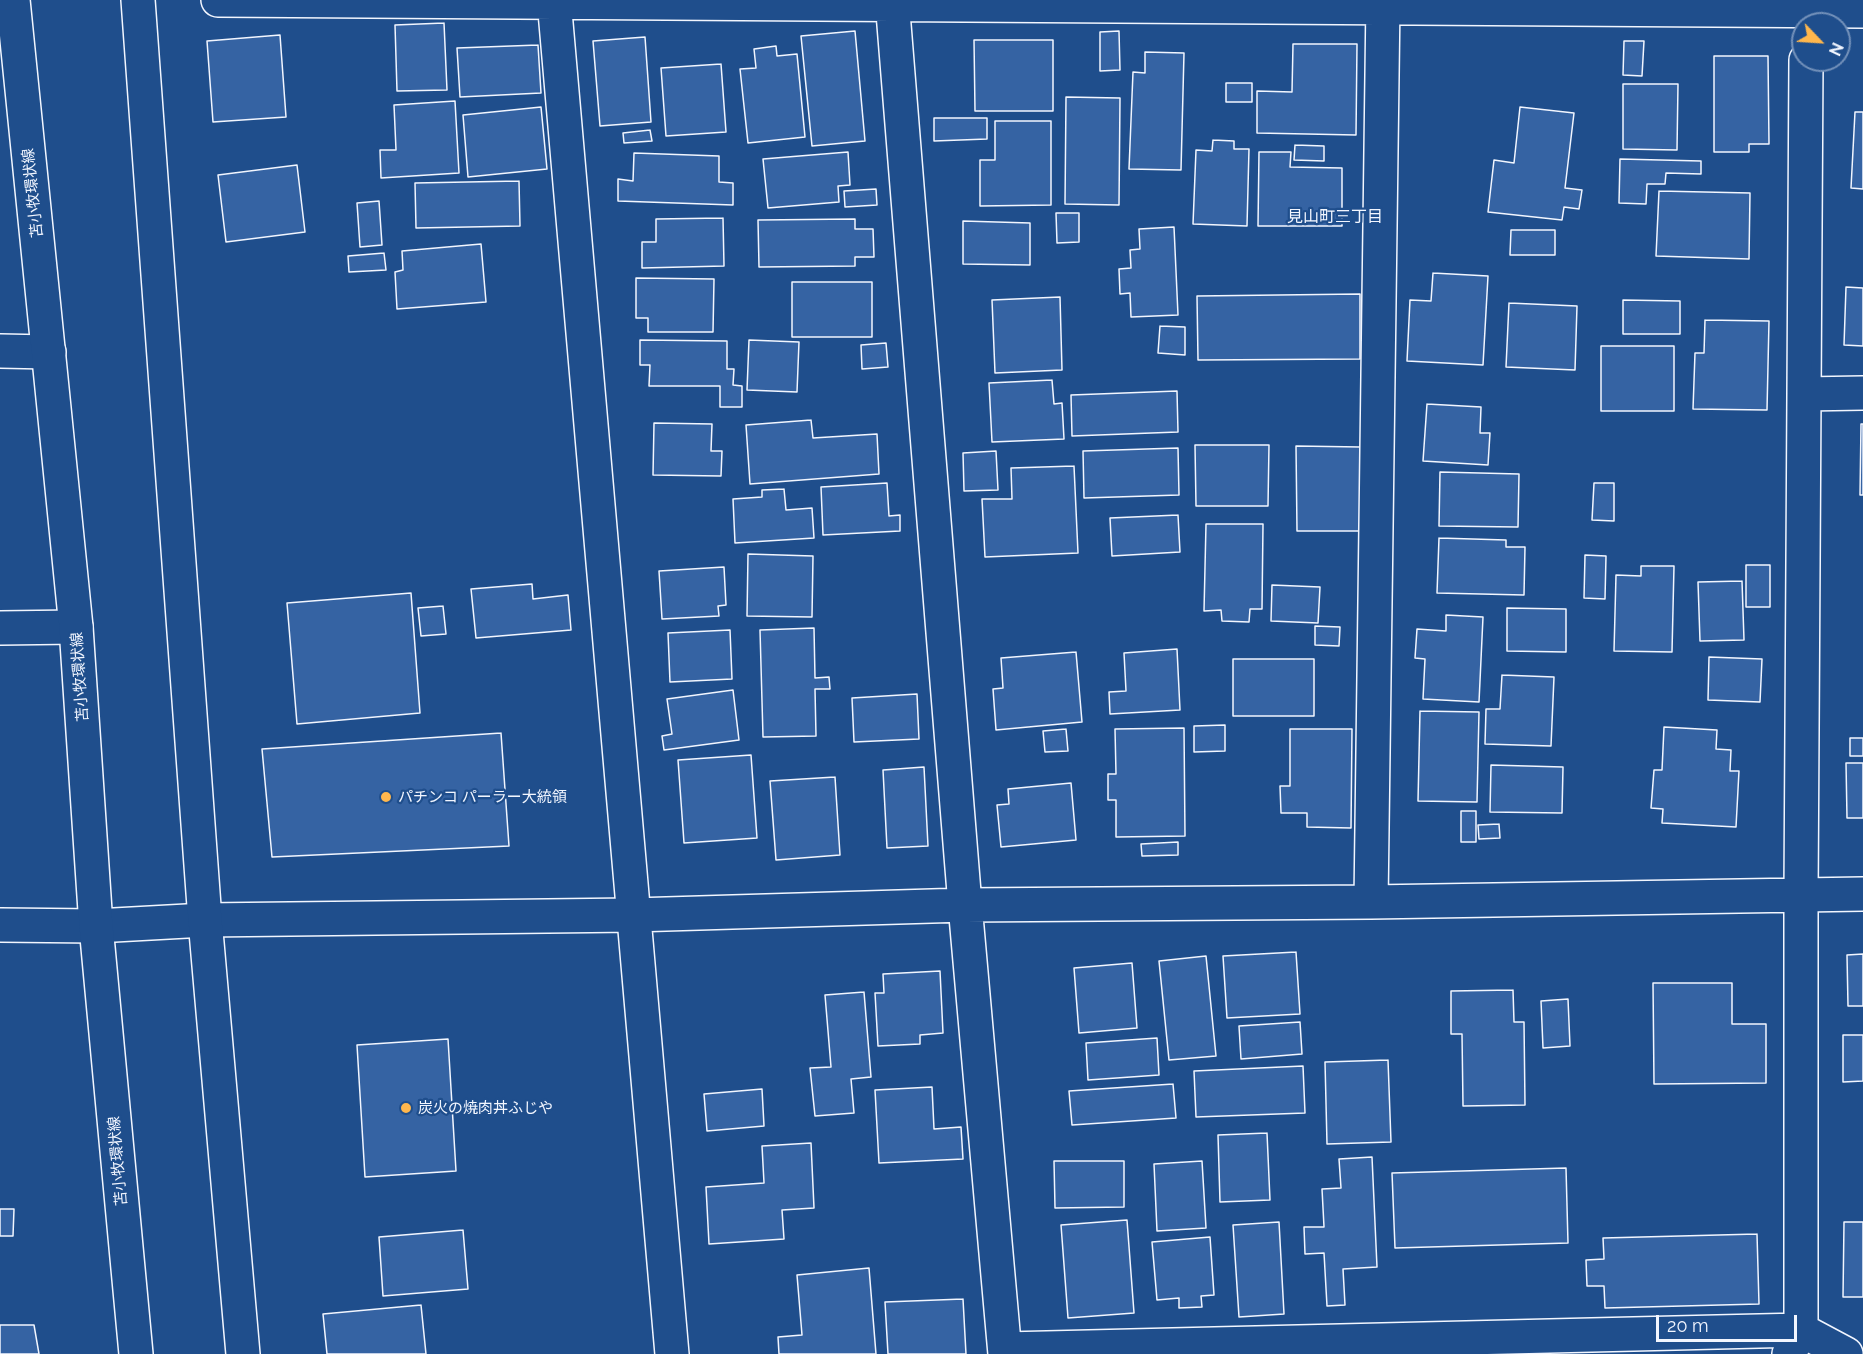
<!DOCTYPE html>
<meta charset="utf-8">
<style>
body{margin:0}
#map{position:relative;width:1863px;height:1354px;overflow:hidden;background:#1f4e8c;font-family:Raleway,sans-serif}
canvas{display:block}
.north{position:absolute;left:1791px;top:12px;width:60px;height:60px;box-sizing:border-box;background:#1f4e8c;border:2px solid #7391ba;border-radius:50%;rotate:115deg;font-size:16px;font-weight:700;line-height:24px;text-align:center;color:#f2f6ff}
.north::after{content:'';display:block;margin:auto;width:21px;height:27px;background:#ffb74d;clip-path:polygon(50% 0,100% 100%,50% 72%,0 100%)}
.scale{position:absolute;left:1656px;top:1315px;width:141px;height:27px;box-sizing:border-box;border:3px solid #f2f6ff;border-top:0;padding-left:8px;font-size:18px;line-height:21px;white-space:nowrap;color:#f2f6ff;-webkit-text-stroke:4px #1f4e8c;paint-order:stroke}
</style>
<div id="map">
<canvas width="1863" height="1354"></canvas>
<div class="north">N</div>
<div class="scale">20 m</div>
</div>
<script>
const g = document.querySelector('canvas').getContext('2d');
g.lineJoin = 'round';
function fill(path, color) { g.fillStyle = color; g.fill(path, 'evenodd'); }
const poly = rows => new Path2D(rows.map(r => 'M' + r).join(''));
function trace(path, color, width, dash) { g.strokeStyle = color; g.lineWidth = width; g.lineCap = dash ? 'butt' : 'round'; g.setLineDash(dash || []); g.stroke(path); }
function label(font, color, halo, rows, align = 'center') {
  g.font = font + ' Raleway,"Noto Sans JP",sans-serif'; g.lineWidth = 4.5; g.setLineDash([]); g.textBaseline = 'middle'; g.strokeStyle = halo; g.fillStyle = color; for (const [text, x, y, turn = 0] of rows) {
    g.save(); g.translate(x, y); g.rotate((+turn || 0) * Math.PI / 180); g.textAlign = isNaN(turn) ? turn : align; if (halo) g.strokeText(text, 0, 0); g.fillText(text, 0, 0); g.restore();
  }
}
const building = poly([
 [444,23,447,90,397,91,395,25,444,23],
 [855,31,865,141,812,146,801,36,855,31],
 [1119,31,1120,70,1100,71,1100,32,1119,31],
 [280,35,286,117,213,122,207,41,280,35],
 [645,37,651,122,600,126,593,41,645,37],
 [974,40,1053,40,1053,111,975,111,974,40],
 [1624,41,1644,41,1642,76,1623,75,1624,41],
 [1293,44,1357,44,1356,135,1257,133,1257,91,1292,92,1293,44],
 [538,45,541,93,460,97,457,48,538,45],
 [776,46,777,56,797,54,805,137,748,143,740,69,756,68,754,49,776,46],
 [1145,52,1184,53,1181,170,1129,169,1133,72,1145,73,1145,52],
 [1714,56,1768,56,1769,144,1749,144,1749,152,1714,152,1714,56],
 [721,64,726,132,666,136,661,68,721,64],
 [1226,83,1252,83,1252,102,1226,102,1226,83],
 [1623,84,1678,84,1677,150,1623,149,1623,84],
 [1066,97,1120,98,1119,205,1065,204,1066,97],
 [455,101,459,173,381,178,380,150,396,150,394,105,455,101],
 [541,107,547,169,468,177,463,115,541,107],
 [1520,107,1574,113,1565,188,1582,190,1579,209,1564,207,1562,220,1488,212,1494,160,1514,163,1520,107],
 [1855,112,1863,112,1863,189,1851,188,1855,112],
 [934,118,987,118,987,139,934,141,934,118],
 [995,121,1051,121,1051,205,980,206,980,160,995,160,995,121],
 [650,130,652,141,624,143,623,133,650,130],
 [1213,140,1234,141,1234,149,1249,149,1247,226,1193,224,1196,150,1212,151,1213,140],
 [1295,145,1324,146,1324,161,1294,160,1295,145],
 [848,152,850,185,838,186,839,202,768,208,763,159,848,152],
 [1259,152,1291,152,1290,167,1342,168,1342,226,1258,226,1259,152],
 [634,153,719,156,719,182,733,183,733,205,618,201,618,179,633,181,634,153],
 [1620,159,1701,161,1701,174,1666,173,1665,184,1647,184,1646,204,1619,203,1620,159],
 [297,165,305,232,226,242,218,175,297,165],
 [519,181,520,226,416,228,415,183,519,181],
 [876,189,877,205,845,207,844,191,876,189],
 [1659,191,1750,193,1749,259,1656,256,1659,191],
 [379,201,382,245,360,247,357,203,379,201],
 [1056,213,1079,213,1079,242,1057,243,1056,213],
 [723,218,724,266,642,268,642,242,656,242,656,219,723,218],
 [855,219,855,229,873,229,874,257,855,257,855,266,759,267,758,220,855,219],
 [963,221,1030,223,1030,265,963,264,963,221],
 [1174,227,1178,315,1131,317,1130,293,1120,294,1119,269,1131,268,1130,250,1140,249,1139,229,1174,227],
 [1511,230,1555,230,1555,255,1510,255,1511,230],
 [481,244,486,302,397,309,395,272,403,270,402,251,481,244],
 [384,253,386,270,349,272,348,256,384,253],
 [1433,273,1488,276,1483,365,1407,361,1410,300,1431,301,1433,273],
 [636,278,714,279,713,332,648,332,648,318,636,318,636,278],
 [792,282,872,282,872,337,792,337,792,282],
 [1846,287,1863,288,1863,346,1844,345,1846,287],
 [1360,294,1360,359,1198,360,1197,296,1360,294],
 [1060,297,1062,370,995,373,992,300,1060,297],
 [1623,300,1680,301,1680,334,1623,334,1623,300],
 [1509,303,1577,306,1575,370,1506,367,1509,303],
 [1705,320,1769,321,1767,410,1693,409,1695,353,1704,353,1705,320],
 [1160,326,1185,327,1185,355,1158,353,1160,326],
 [640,340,727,341,727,369,734,369,733,385,742,386,742,407,720,407,720,386,649,386,650,365,640,365,640,340],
 [749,340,799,342,797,392,747,390,749,340],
 [886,343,888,367,862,369,861,345,886,343],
 [1601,346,1674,346,1674,411,1601,411,1601,346],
 [1052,380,1054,404,1062,403,1064,439,992,442,989,383,1052,380],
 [1177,391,1178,432,1072,436,1071,395,1177,391],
 [1427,404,1481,407,1480,433,1490,433,1488,465,1423,461,1427,404],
 [811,420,813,438,877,434,879,474,750,484,746,425,811,420],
 [654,423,712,424,711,451,722,451,721,476,653,475,654,423],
 [1861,424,1863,424,1863,495,1860,495,1861,424],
 [1195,445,1269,445,1268,506,1196,506,1195,445],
 [1296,446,1361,447,1361,531,1297,531,1296,446],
 [1178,448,1179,495,1084,498,1083,451,1178,448],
 [996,451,998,490,964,491,963,453,996,451],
 [1074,466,1078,553,985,557,982,499,1012,499,1011,468,1074,466],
 [1440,472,1519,474,1518,527,1439,526,1440,472],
 [887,483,889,516,900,515,900,531,823,535,821,487,887,483],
 [1594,483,1614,483,1614,521,1592,520,1594,483],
 [784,489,786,510,812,508,814,538,735,543,733,499,762,497,762,490,784,489],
 [1178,515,1180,552,1112,556,1110,518,1178,515],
 [1206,524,1263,524,1262,609,1250,609,1249,622,1222,621,1221,610,1204,611,1206,524],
 [1439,538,1506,540,1506,547,1525,547,1524,595,1437,593,1439,538],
 [748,554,813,556,812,617,747,616,748,554],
 [1585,555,1606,556,1605,599,1584,598,1585,555],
 [1746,565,1770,565,1770,607,1746,607,1746,565],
 [1641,566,1674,566,1672,652,1614,651,1616,575,1641,576,1641,566],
 [724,567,726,605,718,606,719,616,662,619,659,571,724,567],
 [1742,581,1744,640,1700,641,1698,582,1742,581],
 [532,584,533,599,568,595,571,630,476,638,471,589,532,584],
 [1272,585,1320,587,1318,623,1271,621,1272,585],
 [411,593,420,713,297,724,287,603,411,593],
 [443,606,446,634,421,636,418,608,443,606],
 [1507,608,1566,609,1566,652,1507,651,1507,608],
 [1446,615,1483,617,1479,702,1423,699,1425,659,1415,658,1417,629,1446,631,1446,615],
 [1315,626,1340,627,1339,646,1315,645,1315,626],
 [814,628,815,678,829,677,830,689,815,689,816,736,763,737,760,630,814,628],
 [730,630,732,679,670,682,668,633,730,630],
 [1177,649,1180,710,1110,714,1109,692,1126,691,1124,653,1177,649],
 [1076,652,1082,722,996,730,993,689,1003,688,1001,658,1076,652],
 [1709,657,1762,659,1760,702,1708,700,1709,657],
 [1233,659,1314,659,1314,716,1233,716,1233,659],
 [1502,675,1554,677,1551,746,1485,744,1486,709,1500,709,1502,675],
 [733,690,739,740,664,750,662,736,672,734,667,699,733,690],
 [917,694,919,739,854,742,852,698,917,694],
 [1420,711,1479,712,1477,802,1418,801,1420,711],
 [1225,725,1225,751,1194,752,1194,726,1225,725],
 [1664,727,1717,730,1716,749,1731,750,1730,771,1739,771,1736,827,1662,823,1663,809,1651,808,1654,770,1662,770,1664,727],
 [1184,728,1185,836,1116,837,1116,800,1108,800,1108,774,1116,774,1115,729,1184,728],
 [1066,729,1068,751,1045,752,1043,731,1066,729],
 [1290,729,1352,729,1351,828,1307,827,1307,813,1281,813,1280,786,1290,786,1290,729],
 [501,733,509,846,272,857,262,749,501,733],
 [1850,738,1863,738,1863,756,1850,756,1850,738],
 [751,755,757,838,684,843,678,760,751,755],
 [1846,763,1863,763,1863,818,1847,818,1846,763],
 [1491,765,1563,767,1562,813,1490,812,1491,765],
 [924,767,928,846,887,848,883,770,924,767],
 [835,777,840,855,776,860,770,781,835,777],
 [1071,783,1076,840,1001,847,997,805,1009,804,1008,789,1071,783],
 [1461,811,1476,811,1476,842,1461,842,1461,811],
 [1499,824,1500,838,1479,839,1478,825,1499,824],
 [1178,842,1178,855,1142,856,1141,844,1178,842],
 [1296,952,1300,1014,1227,1018,1223,956,1296,952],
 [1863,954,1863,1006,1848,1006,1847,955,1863,954],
 [1206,956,1216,1056,1169,1060,1159,961,1206,956],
 [1132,963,1137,1028,1079,1033,1074,968,1132,963],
 [940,971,943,1033,920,1035,920,1044,878,1046,875,993,884,993,883,974,940,971],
 [1653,983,1732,983,1732,1024,1766,1024,1766,1083,1654,1084,1653,983],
 [1513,990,1514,1022,1524,1022,1525,1105,1463,1106,1462,1034,1451,1034,1451,991,1513,990],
 [864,992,871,1077,851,1079,854,1113,815,1116,810,1068,831,1067,825,995,864,992],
 [1568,999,1570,1046,1543,1048,1541,1001,1568,999],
 [1300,1022,1302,1054,1241,1059,1239,1026,1300,1022],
 [1843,1035,1863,1035,1863,1081,1843,1082,1843,1035],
 [1157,1038,1159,1075,1088,1080,1086,1043,1157,1038],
 [448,1039,456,1171,365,1177,357,1045,448,1039],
 [1388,1060,1391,1142,1327,1144,1325,1062,1388,1060],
 [1303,1066,1305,1113,1196,1117,1194,1071,1303,1066],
 [1173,1084,1176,1118,1072,1125,1069,1091,1173,1084],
 [932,1087,934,1129,961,1127,963,1159,879,1163,875,1090,932,1087],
 [762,1089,764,1126,707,1131,704,1094,762,1089],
 [1267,1133,1270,1200,1220,1202,1218,1135,1267,1133],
 [811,1143,814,1208,782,1210,784,1239,709,1244,706,1187,764,1183,762,1146,811,1143],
 [1372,1157,1377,1267,1343,1269,1345,1305,1327,1306,1324,1253,1305,1254,1304,1227,1324,1227,1322,1189,1341,1188,1339,1159,1372,1157],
 [1054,1161,1124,1161,1124,1207,1055,1208,1054,1161],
 [1202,1161,1206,1228,1157,1231,1154,1164,1202,1161],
 [1566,1168,1568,1243,1395,1248,1392,1173,1566,1168],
 [0,1209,14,1209,13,1236,0,1236,0,1209],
 [1127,1220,1134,1313,1068,1318,1061,1225,1127,1220],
 [1279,1222,1284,1314,1239,1317,1233,1225,1279,1222],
 [1844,1222,1863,1222,1863,1297,1843,1297,1844,1222],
 [463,1230,468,1289,383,1296,379,1237,463,1230],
 [1757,1234,1759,1304,1605,1308,1604,1286,1587,1286,1586,1260,1604,1259,1603,1238,1757,1234],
 [1210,1237,1214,1295,1201,1296,1202,1307,1179,1308,1179,1298,1157,1300,1152,1242,1210,1237],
 [869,1268,876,1354,779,1354,778,1337,802,1335,797,1275,869,1268],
 [963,1299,966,1354,888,1354,885,1302,963,1299],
 [421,1305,426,1354,327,1354,323,1314,421,1305],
 [0,1325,34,1325,39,1354,0,1354,0,1325]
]);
fill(building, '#3563a3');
trace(building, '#f2f6ff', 1.5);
const minor = poly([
 [218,0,1863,11],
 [554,0,672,1354],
 [892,0,965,905,1005,1354],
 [0,351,49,352],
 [1804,394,1863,393],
 [0,628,76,627],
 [1371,902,1383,0],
 [0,925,96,926,205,920,633,915,965,905,1371,902,1863,894],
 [1005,1349,1801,1330,1846,1354],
 [1789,1354,1801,1330,1801,894,1806,60]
]);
const secondary = poly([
 [13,0,76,627,96,926,136,1354],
 [138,0,205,920,243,1354]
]);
trace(minor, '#f2f6ff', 36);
trace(secondary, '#f2f6ff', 36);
trace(minor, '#1f4e8c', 33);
trace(secondary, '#1f4e8c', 33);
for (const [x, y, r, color] of [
 [386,797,6,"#ffb74d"],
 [406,1108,6,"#ffb74d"]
]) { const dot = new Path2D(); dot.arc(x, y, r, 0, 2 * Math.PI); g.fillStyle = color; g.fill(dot); trace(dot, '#1f4e8c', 2); }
label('15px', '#f2f6ff', '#1f4e8c', [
 ["苫小牧環状線",33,193,-96],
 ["苫小牧環状線",80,677,-94],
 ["苫小牧環状線",118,1161,-95]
]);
label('15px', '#f2f6ff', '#1f4e8c', [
 ["パチンコ パーラー大統領",398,797],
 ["炭火の焼肉丼ふじや",418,1108]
], 'left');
label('16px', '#f2f6ff', '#1f4e8c', [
 ["見山町三丁目",1335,217]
]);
</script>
